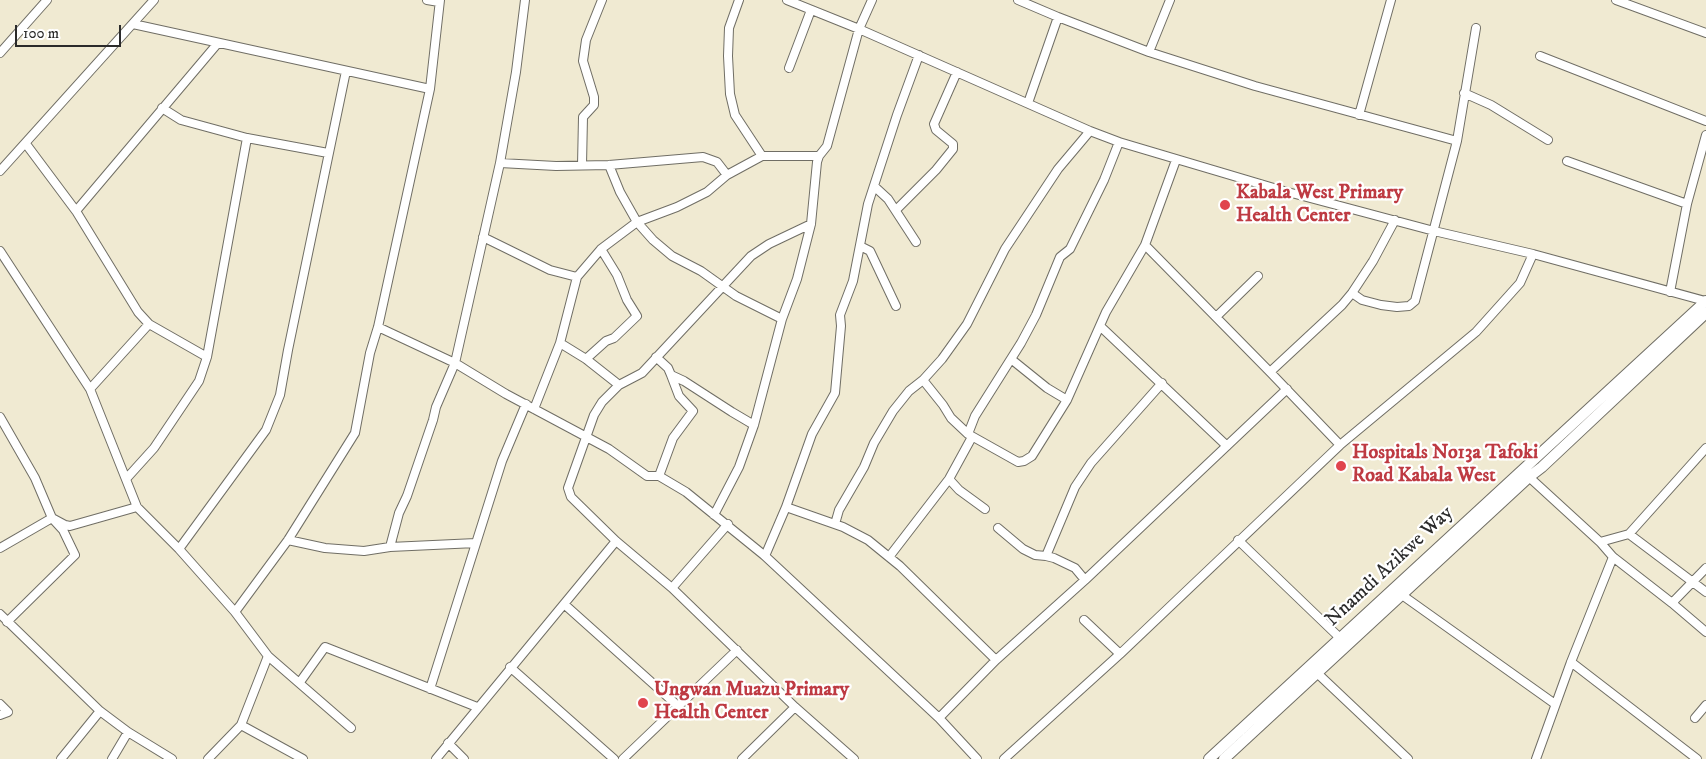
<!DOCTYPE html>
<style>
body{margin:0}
#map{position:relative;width:1706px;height:759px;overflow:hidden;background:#f0ead2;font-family:"IM FELL DW Pica",serif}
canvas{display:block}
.scale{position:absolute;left:15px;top:25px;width:106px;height:22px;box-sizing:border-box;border:2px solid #2b2b2b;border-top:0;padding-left:6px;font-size:15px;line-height:18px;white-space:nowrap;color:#2b2b2b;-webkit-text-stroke:4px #fff;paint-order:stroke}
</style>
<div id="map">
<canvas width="1706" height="759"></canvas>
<div class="scale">100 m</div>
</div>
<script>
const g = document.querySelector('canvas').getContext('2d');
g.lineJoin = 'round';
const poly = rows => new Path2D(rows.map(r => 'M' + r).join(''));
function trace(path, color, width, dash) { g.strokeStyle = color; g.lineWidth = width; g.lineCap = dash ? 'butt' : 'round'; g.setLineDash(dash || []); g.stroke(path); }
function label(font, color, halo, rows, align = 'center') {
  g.font = font + ' "IM FELL DW Pica",serif'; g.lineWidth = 4.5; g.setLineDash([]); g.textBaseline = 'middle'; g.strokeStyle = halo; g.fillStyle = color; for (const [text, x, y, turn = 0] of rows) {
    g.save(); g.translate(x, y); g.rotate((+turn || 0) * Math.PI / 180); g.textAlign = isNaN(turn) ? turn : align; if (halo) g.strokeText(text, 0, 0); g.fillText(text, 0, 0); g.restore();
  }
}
const minor = poly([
 [427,0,439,2],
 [739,0,729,28,728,56,730,94,735,115,762,156],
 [787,0,859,29,1090,131,1119,142,1284,191,1434,231,1533,254,1705,301],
 [1018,0,1058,17,1149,52,1255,86,1457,141],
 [1616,0,1706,33],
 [133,24,430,89],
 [1149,52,1170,0],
 [0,53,47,0],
 [1540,56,1706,121],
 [789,68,811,10],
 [1464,93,1491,105,1548,140],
 [1028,103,1058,17],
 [162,108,181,120,247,138,328,153],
 [1359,115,1391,0],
 [26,144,76,211,138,312,149,324,207,357],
 [1567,161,1687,204],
 [500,163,556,166,609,165,703,157,717,162,727,175],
 [582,165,583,117,594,105,594,97,583,61,586,40,602,0],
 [609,165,620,192,637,222,653,240,672,256,701,271,736,296,782,319],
 [0,171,154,0],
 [875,187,888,199,916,242],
 [896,210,936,170,953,149,953,144,936,130,934,124,957,72],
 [76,211,218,43],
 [811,224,769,244,751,256,642,373,619,385,602,402,594,415,568,488,571,497,616,541,672,588,795,707,854,759],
 [483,237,550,270,577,277],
 [1145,245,1270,372,1340,445],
 [860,246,870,251,896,306],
 [0,251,90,389,137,507,179,549,235,612,268,656,351,728],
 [1670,292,1687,204,1706,135],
 [1352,293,1362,300,1381,305,1397,307,1409,306,1415,301,1457,141,1476,28],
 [1216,317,1258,276],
 [1100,326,1227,446],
 [378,327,455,363,506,394,609,449,647,476,659,476,686,492,765,556,939,718,977,759],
 [560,343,586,359,619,385],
 [656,357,668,368,671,375,684,381,732,412,754,425],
 [586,359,606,341,614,338,637,316,627,300,617,275,601,249],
 [1011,359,1047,388,1067,400],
 [1270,372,1342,305,1352,293,1373,261,1395,220],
 [923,380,943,405,951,418,968,434,1018,462,1024,461,1032,456,1067,400,1106,312,1145,245,1176,160],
 [90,389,149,324],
 [534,409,560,343,577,277,601,249,637,222,677,207,707,192,727,175,762,156,819,156],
 [0,417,35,478,52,518,65,525,70,526,137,507],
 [968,434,975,416,1021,343,1036,315,1060,257,1070,249,1104,180,1119,142],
 [659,476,673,438,693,411,679,396,671,375],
 [1529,477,1600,542,1613,557,1672,603,1706,632],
 [126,479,154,448,199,381,207,357,247,138],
 [949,479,959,490,985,509],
 [786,507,843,527,868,540,900,566,996,660],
 [714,515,739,467,754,425,782,319,797,279,811,224,817,162,819,156,827,146,859,29,872,0],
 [835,524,839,510,864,467,874,443,893,411,909,391,923,380,942,359,967,324,1005,249,1058,169,1090,131],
 [998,528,1023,549,1035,555,1046,556,1054,558,1075,568,1085,580],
 [1629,534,1706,592],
 [288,540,325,548,364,551,390,547,476,543],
 [1238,540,1340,638],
 [1600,542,1629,534,1706,448],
 [390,547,399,513,407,496,433,420,436,407,455,363,500,163,516,72,525,0],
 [0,548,52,518,63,530,75,555,7,622],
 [179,549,266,430,280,395,288,350,346,71],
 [765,556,786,507,812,434,835,393,841,326,840,315,853,281,868,204,897,115,919,55],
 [1046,556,1075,487,1091,463,1162,383],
 [889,557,949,479,972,437],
 [672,588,728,524],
 [1402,595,1555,704],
 [1672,603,1706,568],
 [564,604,678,706],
 [235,612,288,540,355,433,370,353,378,327,430,89,440,0],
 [0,614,100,711,128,732,172,759],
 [1084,620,1120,654],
 [1571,662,1697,759],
 [510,667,614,759],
 [1316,672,1408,759],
 [300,682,325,647,477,707],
 [430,689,502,461,526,404],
 [0,704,8,712,0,715],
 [939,718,996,660,1085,580,1287,389],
 [1695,718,1706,705],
 [241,725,303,759],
 [448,743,464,759],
 [61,759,100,711],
 [112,759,128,732],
 [208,759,241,725,268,656],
 [436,759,616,541],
 [623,759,737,650],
 [742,759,795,707],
 [1004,759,1120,654,1340,445,1476,332,1520,283,1533,254],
 [1536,759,1571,662,1613,557]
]);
const highway = poly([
 [1209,759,1706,301],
 [1224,759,1529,477,1542,467,1706,313]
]);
trace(minor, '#706e65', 10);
trace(highway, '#706e65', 12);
trace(minor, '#fff', 8);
trace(highway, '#fff', 10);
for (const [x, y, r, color] of [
 [1225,205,6,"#e0444e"],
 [1341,466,6,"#e0444e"],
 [643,703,6,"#e0444e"]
]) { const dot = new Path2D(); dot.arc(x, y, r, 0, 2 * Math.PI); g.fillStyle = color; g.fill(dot); trace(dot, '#fff', 2); }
label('bold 20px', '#be3a42', '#fff', [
 ["Kabala West Primary",1236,194],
 ["Health Center",1236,217],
 ["Hospitals No13a Tafoki",1352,454],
 ["Road Kabala West",1352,477],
 ["Ungwan Muazu Primary",654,691],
 ["Health Center",654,714]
], 'left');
label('20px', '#2b2b2b', '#fff', [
 ["Nnamdi Azikwe Way",1390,567,-43]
]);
</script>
